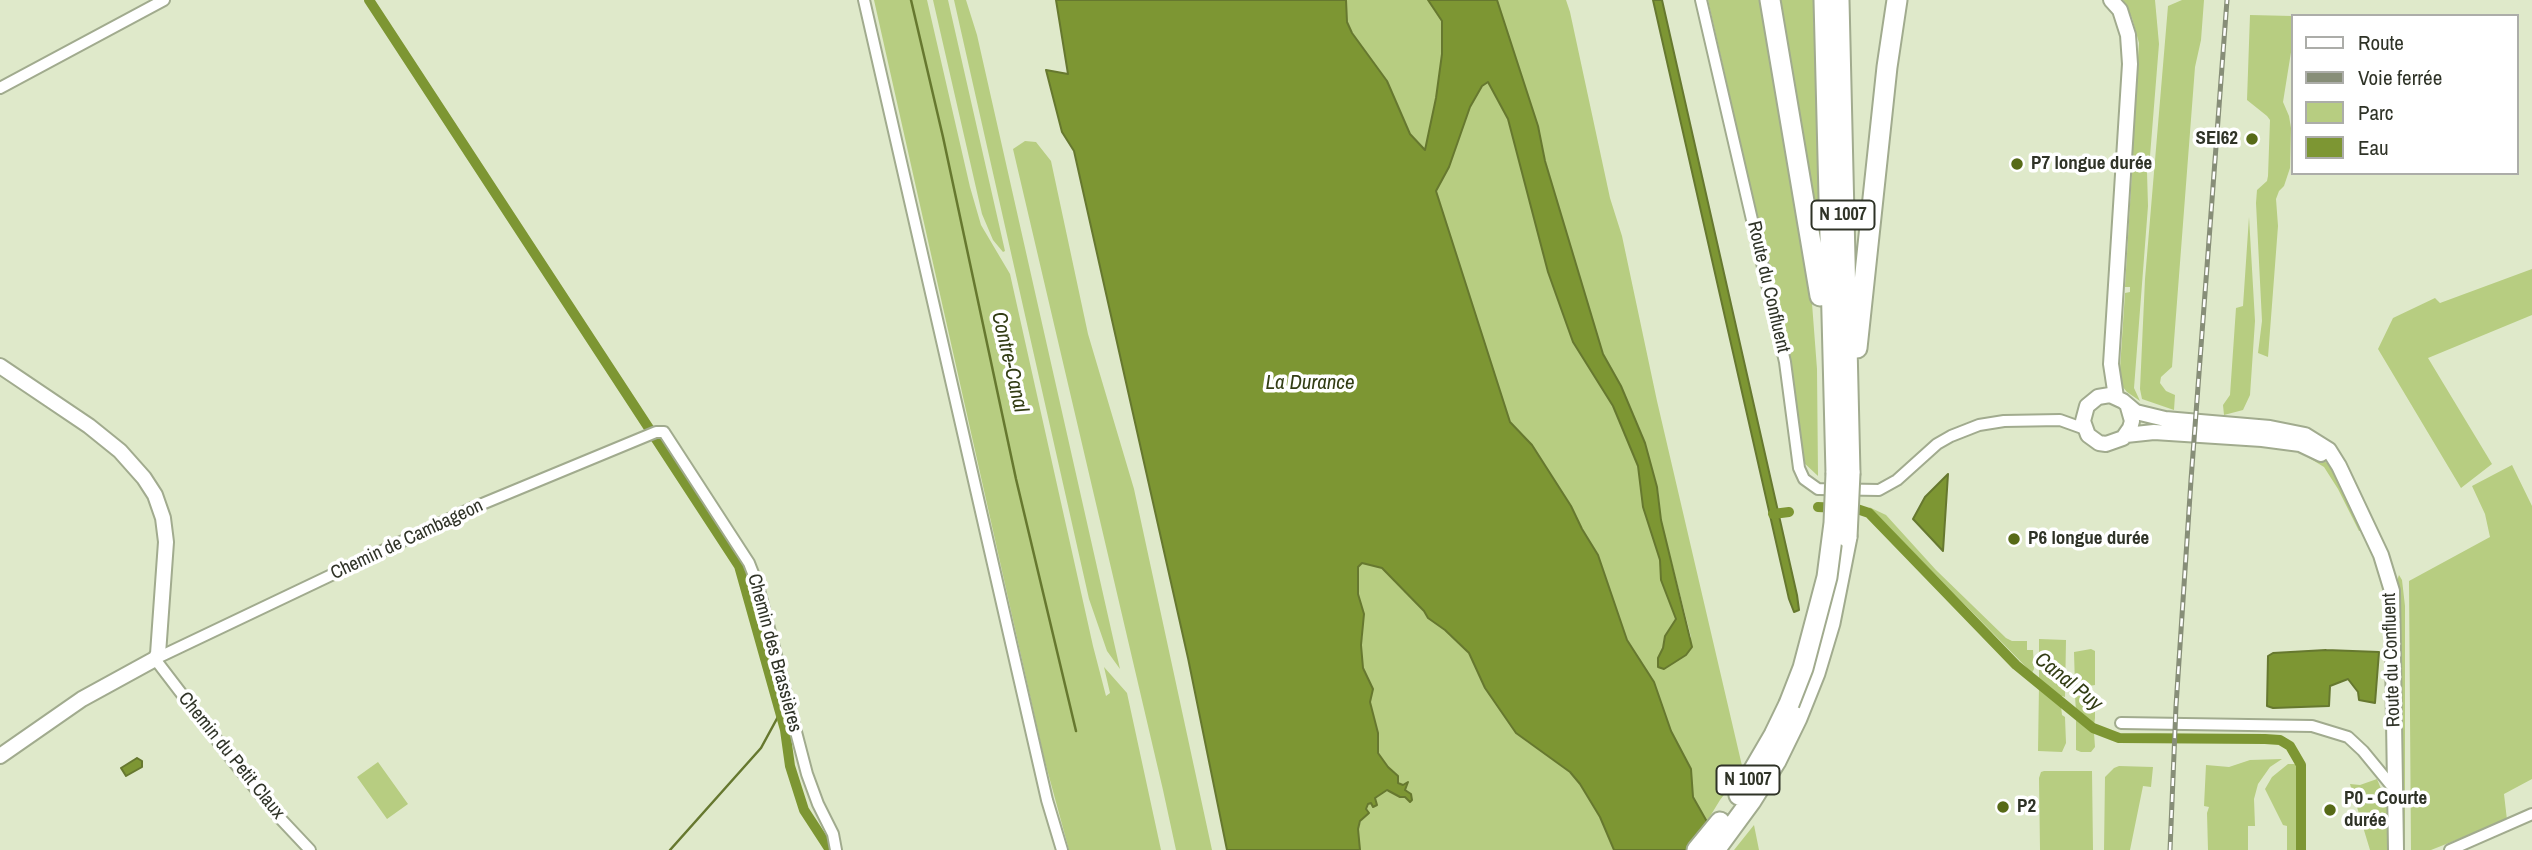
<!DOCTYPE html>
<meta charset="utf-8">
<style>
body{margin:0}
#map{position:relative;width:2532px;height:850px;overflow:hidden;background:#dfe9ca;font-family:"Archivo Narrow",sans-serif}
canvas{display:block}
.legend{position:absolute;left:2291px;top:14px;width:228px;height:161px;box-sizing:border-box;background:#fff;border:2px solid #acada9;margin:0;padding:9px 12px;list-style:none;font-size:21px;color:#2f3327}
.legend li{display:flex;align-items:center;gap:14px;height:35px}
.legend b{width:35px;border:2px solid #acada9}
</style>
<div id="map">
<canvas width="2532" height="850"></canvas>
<ul class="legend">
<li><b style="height:9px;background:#fff"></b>Route</li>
<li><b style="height:9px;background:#878e78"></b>Voie ferrée</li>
<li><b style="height:19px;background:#b7cd81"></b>Parc</li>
<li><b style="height:19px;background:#7d9633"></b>Eau</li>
</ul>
</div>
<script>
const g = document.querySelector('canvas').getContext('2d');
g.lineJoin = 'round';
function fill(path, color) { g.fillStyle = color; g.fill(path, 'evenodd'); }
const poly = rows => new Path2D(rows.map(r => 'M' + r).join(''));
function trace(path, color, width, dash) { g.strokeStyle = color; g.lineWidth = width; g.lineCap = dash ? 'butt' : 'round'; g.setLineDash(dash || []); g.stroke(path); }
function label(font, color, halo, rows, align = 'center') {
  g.font = font + ' "Archivo Narrow",sans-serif'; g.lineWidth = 7; g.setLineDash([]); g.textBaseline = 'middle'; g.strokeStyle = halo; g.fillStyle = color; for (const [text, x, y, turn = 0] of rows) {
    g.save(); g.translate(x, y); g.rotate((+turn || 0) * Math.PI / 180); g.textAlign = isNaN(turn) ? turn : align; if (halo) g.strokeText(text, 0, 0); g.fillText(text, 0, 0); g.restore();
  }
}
fill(poly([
 [874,0,927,0,970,187,981,225,1010,274,1093,646,1106,696,1110,693,1104,667,1127,693,1161,850,1069,850,1044,758],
 [933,0,948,0,1005,251,1003,252,993,240,982,214],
 [954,0,966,0,977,35,1120,669,1107,651,1089,599],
 [1346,0,1428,0,1442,21,1442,54,1436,98,1425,150,1410,134,1387,81,1352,33,1347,22],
 [1497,0,1566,0,1570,12,1610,198,1622,236,1657,401,1743,770,1720,800,1706,823,1693,797,1691,769,1671,731,1654,682,1627,640,1598,555,1582,529,1571,506,1532,446,1510,422,1436,191,1449,167,1470,107,1482,85,1488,82,1508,119,1548,272,1573,342,1613,406,1638,466,1643,507,1660,560,1661,580,1676,619,1665,636,1663,648,1658,658,1664,669,1671,664,1691,637,1661,520,1658,489,1645,443,1621,386,1603,354,1545,161,1538,126],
 [1708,0,1763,0,1810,277,1817,369,1818,476,1802,461,1790,361],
 [1776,0,1813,0,1821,240,1817,239],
 [2123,0,2155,0,2159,44,2150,156,2142,162,2131,160,2139,43,2132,18],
 [2182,0,2204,0,2201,40,2195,67,2172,367,2161,377,2160,383,2166,391,2175,395,2174,410,2142,399,2140,389,2145,279,2168,6],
 [2250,15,2292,16,2292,46,2283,102,2289,116,2291,128,2290,168,2284,186,2279,191,2276,199,2278,226,2268,357,2258,353,2262,321,2256,203,2257,190,2267,181,2268,176,2270,120,2267,116,2247,100],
 [1025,141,1036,142,1051,161,1088,334,1134,489,1212,850,1176,850,1163,790,1013,149],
 [2132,171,2147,172,2148,206,2134,388,2140,401,2127,392,2122,386,2120,369,2125,293,2130,292,2130,287,2125,287],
 [2249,217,2255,321,2250,395,2243,410,2224,415,2223,405,2230,395,2236,308,2243,306],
 [2532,269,2532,315,2428,358,2492,464,2461,488,2378,349,2393,318,2435,298,2440,303],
 [2291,445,2319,456,2328,464,2337,474,2365,531,2359,531,2338,489,2324,467,2301,453,2282,448],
 [2512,465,2532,506,2532,779,2504,794,2507,820,2431,850,2411,850,2409,581,2490,537,2485,514,2472,486],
 [1869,507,1886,515,1936,570,2006,638,2012,641,2027,641,2027,650,2033,650,2034,669,2032,673],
 [1362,563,1382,568,1424,611,1428,618,1445,630,1469,653,1477,670,1527,742,1541,749,1570,772,1580,784,1600,817,1614,850,1360,850,1358,829,1368,804,1383,790,1410,798,1411,794,1398,783,1398,776,1388,767,1378,753,1378,733,1370,702,1373,689,1363,668,1361,645,1363,632,1358,594,1358,567],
 [2399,575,2402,580,2405,606,2405,850,2400,850,2396,584],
 [2039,639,2066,640,2065,697,2062,696,2062,703,2039,683],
 [2091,649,2095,651,2095,685,2077,688,2075,686,2074,652],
 [2039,686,2061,706,2062,715,2065,717,2066,743,2062,752,2038,751],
 [2095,695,2095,718,2094,726,2076,711,2075,696],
 [2076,720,2094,733,2095,747,2091,752,2081,752,2076,750],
 [2282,759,2270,767,2258,784,2254,799,2255,826,2248,826,2248,850,2208,850,2207,813,2209,807,2204,806,2206,765,2229,767,2250,760],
 [378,762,408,804,387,819,357,777],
 [2288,764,2296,764,2296,850,2287,850,2287,826,2283,825,2265,789,2272,777],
 [2119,766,2153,767,2151,787,2143,786,2130,850,2104,850,2105,777,2114,768],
 [2044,771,2092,771,2093,850,2040,850,2039,778,2041,772],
 [2377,779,2386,801,2390,820,2390,850,2370,850,2350,784,2360,785],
 [1754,825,1759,850,1734,850]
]), '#b7cd81');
const water = poly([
 [1056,0,1346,0,1347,22,1352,33,1387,81,1410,134,1425,150,1436,98,1442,54,1442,21,1428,0,1497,0,1538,126,1545,161,1603,354,1621,386,1645,443,1657,487,1661,520,1692,647,1686,655,1664,669,1658,667,1658,658,1663,648,1665,636,1676,619,1661,580,1660,560,1643,507,1638,466,1613,406,1573,342,1548,272,1508,119,1488,82,1482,86,1470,107,1449,167,1436,191,1510,422,1532,445,1571,506,1582,529,1598,555,1627,640,1654,682,1671,731,1691,769,1693,797,1723,850,1614,850,1600,817,1580,784,1570,772,1516,733,1485,688,1469,653,1445,630,1428,618,1424,611,1382,568,1362,563,1358,567,1358,594,1364,614,1361,645,1363,668,1373,689,1370,702,1378,733,1378,753,1388,767,1398,776,1398,783,1403,785,1408,782,1405,790,1411,794,1412,800,1410,802,1405,797,1400,797,1387,790,1375,798,1377,805,1373,807,1371,803,1368,804,1366,809,1369,813,1360,821,1358,829,1360,850,1227,850,1188,658,1074,151,1062,132,1046,70,1068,74,1056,0],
 [1653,0,1662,0,1797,595,1799,610,1794,612,1789,599,1653,0],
 [1948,474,1943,551,1913,519,1925,497,1948,474],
 [2326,650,2379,652,2375,703,2359,700,2358,692,2348,679,2330,686,2329,706,2273,708,2267,706,2268,656,2273,653,2326,650],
 [137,758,142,761,142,767,126,776,121,768,137,758]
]);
fill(water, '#7d9633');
trace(water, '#66782f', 2);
trace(poly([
 [911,0,943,137,1016,479,1076,731],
 [670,850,761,748,780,713]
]), '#66782f', 2.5);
trace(poly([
 [369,0,739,566,785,730,790,766,804,810,830,850],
 [1818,507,1857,509,1869,513,2016,665,2093,728,2119,738,2265,739,2280,740,2290,746,2301,765,2301,850],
 [1773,514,1789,512]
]), '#7d9633', 10);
const minor = poly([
 [864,0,1047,800,1062,850],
 [1701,0,1785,362,1799,468,1804,479,1818,489,1879,490,1897,480,1937,444,1951,436,1979,425,2004,421,2060,420,2085,429],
 [0,88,164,0],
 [2121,723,2312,726,2348,737,2363,751,2395,790],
 [310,850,278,816,233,761,155,659,470,509,656,432,664,432,749,563,758,586,807,774,818,804,833,834,836,850],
 [2450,850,2532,814]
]);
const tertiary = poly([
 [2111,0,2120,10,2128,35,2130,64,2111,364,2116,397],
 [0,366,89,426,120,451,144,478,155,495,163,518,166,542,158,654,155,659,82,699,0,756],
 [2128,407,2132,421,2130,428,2123,438,2106,444,2099,443,2088,435,2083,421,2087,406,2098,397,2110,395,2123,401,2136,412,2165,419,2270,428,2305,435,2329,450,2339,466,2381,555,2392,591,2396,850],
 [2126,435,2154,432,2262,439,2300,444,2321,454]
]);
const trunk = poly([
 [1770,0,1820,296],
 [1824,0,1836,473],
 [1839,0,1850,473],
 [1857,348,1887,67,1897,0],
 [1739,795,1774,735,1789,704],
 [1697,850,1720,822],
 [1715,850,1751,801,1776,761,1797,718,1815,673,1830,623,1847,537]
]);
trace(minor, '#a1ab8e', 14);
trace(tertiary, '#a1ab8e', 18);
trace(trunk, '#a1ab8e', 23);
trace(minor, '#fff', 10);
trace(tertiary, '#fff', 14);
trace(trunk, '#fff', 19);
const rail = poly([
 [2170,850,2176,706,2191,480,2227,0]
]);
trace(rail, '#878e78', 5);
trace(rail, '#fff', 2.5, [8]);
const trunkBridge = poly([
 [1847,537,1850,473],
 [1789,704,1803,668,1827,577,1834,523,1836,473]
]);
trace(trunkBridge, '#a1ab8e', 23, []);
trace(trunkBridge, '#fff', 19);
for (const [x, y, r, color] of [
 [2252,139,7,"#576a17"],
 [2017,164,7,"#576a17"],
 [2014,539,7,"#576a17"],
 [2003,807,7,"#576a17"],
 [2330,810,7,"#576a17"]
]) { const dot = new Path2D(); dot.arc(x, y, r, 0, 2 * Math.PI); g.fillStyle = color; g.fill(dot); trace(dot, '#fff', 2.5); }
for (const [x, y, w] of [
 [1843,215,63],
 [1748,780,63]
]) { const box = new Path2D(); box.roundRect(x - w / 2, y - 14.5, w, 29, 5); g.fillStyle = '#fff'; g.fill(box); trace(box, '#2f3327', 2); }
label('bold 18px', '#2f3327', null, [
 ["N 1007",1843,215],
 ["N 1007",1748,780]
]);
label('bold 19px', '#2f3327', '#fff', [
 ["SEI62",2238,139,"right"],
 ["P7 longue durée",2031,164],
 ["P6 longue durée",2028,539],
 ["P0 - Courte",2344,799],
 ["durée",2344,821],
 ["P2",2017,807]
], 'left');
label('19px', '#2f3327', '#fff', [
 ["Route du Confluent",1768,287,77],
 ["Chemin de Cambageon",407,540,-25],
 ["Chemin des Brassières",774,653,75],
 ["Route du Confluent",2392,660,-92],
 ["Chemin du Petit Claux",231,756,51]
]);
label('italic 21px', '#323d14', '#fff', [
 ["Contre-Canal",1009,362,77],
 ["La Durance",1310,383],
 ["Canal Puy",2068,682,39]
]);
</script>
